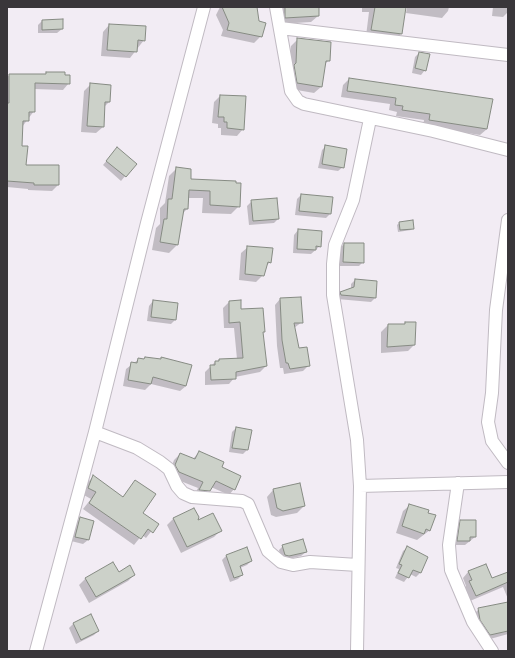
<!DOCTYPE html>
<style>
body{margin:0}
#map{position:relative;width:515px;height:658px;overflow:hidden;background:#f2ecf4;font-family:"Noto Sans",sans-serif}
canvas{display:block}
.frame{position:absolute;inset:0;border:8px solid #39363a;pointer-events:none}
</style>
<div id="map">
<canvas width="515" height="658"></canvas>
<div class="frame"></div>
</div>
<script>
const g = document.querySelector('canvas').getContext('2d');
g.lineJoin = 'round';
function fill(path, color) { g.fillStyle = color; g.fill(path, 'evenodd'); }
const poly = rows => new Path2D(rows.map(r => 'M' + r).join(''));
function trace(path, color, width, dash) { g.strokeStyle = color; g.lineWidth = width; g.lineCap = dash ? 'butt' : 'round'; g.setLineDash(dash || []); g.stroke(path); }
fill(poly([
 [220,7,255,7,261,36,254,43,221,36,223,30,216,15],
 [279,7,316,7,318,16,311,22,279,24],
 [362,7,392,7,404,14,401,34,395,40,366,36,369,12,362,12],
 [407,7,449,7,448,11,442,18,406,13],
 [493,7,508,7,507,13,503,17,492,16],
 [42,21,62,29,57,33,38,33,38,25],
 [109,25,144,40,130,58,101,56,103,32],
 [298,39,329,60,324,65,321,87,314,93,291,89,288,70,291,46],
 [419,53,425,70,421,75,412,73,415,57],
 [47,73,69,83,63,90,34,89,34,111,22,127,21,147,25,166,58,185,52,191,28,190,28,189,7,187,7,77,10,75,44,75],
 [349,79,487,129,480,135,423,126,424,120,396,116,397,112,389,110,390,104,341,97,343,85],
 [91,84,109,102,104,107,103,127,96,133,81,132,84,91],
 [220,96,243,129,237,136,221,135,221,128,218,128,218,124,212,123,214,102],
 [326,146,343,167,338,171,318,168,322,150],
 [113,153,135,164,121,181,103,165],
 [177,168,190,180,239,206,231,214,202,213,203,198,188,198,187,209,182,214,177,245,169,253,152,250,156,228,160,224,160,208,165,203,169,176],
 [301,195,330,214,326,218,295,215,297,199],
 [252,201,278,219,274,223,249,225,247,206],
 [399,223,413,228,411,230,398,232,397,225],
 [298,230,320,246,311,254,293,253,294,235],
 [344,244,363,262,359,266,339,266,340,248],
 [248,247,270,262,265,267,263,275,256,282,239,280,241,253],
 [355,280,375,298,371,302,337,299,341,293,351,290,351,284],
 [280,299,302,322,294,328,298,349,309,365,303,371,284,374,283,368,280,368,277,346,275,305],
 [153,301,177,304,175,320,171,324,147,321,149,306],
 [229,302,262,333,266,366,260,372,235,377,229,384,205,385,205,372,215,362,220,360,237,359,234,328,224,328,223,308],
 [406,322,414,345,408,351,381,353,381,332,388,325,403,325],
 [145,358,160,360,162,358,191,366,186,386,180,391,151,384,145,390,123,386,126,369,139,359,143,360],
 [236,428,247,450,243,454,229,452,232,432],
 [199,452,220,468,234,489,229,495,211,487,203,496,194,496,198,488,173,478,170,471,174,460,180,454,193,459],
 [93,477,122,498,135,481,142,513,157,524,146,538,142,535,134,545,83,509,91,499,82,494,87,483],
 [273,490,304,506,297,513,276,517,271,515,267,497],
 [410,505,430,530,417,540,396,533,403,511],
 [80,518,88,540,83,544,71,541,76,523],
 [174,518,196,522,220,531,214,537,181,553,167,525],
 [461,521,475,537,465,545,453,545,456,526],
 [283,546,306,552,301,556,284,560,281,559,279,550],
 [408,547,420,573,416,577,410,574,404,582,395,578,399,569,396,568,403,551],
 [226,556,251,561,247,565,240,568,242,575,238,579,230,582,222,560],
 [485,565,491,580,508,573,508,599,503,587,470,601,464,588,466,586,463,578,468,572],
 [118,573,134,575,128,581,89,603,79,585,86,578],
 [508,603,508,634,483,641,472,616,479,609],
 [73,624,98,631,94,635,76,644,69,628]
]), '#0003');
const building = poly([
 [222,7,257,7,259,21,266,23,262,37,227,30,229,23,222,7],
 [285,7,319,7,319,16,285,18,285,7],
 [375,7,406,7,402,34,371,30,375,7],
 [63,19,63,29,42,30,42,20,63,19],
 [109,24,146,26,145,41,138,40,137,52,107,50,109,24],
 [297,38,331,42,330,61,326,61,322,87,297,83,294,65,296,63,297,38],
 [419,52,430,54,426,71,415,68,419,52],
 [46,72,65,72,65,75,70,75,70,84,35,83,35,112,29,112,29,121,23,121,22,146,28,146,26,165,59,165,59,185,34,185,34,183,7,181,7,103,9,103,9,74,46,74,46,72],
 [349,78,493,99,487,129,429,120,430,114,402,110,403,106,395,105,396,98,347,91,349,78],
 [90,83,111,85,110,102,105,102,104,127,87,126,90,83],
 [220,95,246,96,244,130,227,128,227,122,224,122,224,117,218,117,220,95],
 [325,145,347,149,344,168,322,164,325,145],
 [117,147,137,164,126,177,106,161,117,147],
 [176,167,191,169,191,179,236,181,236,183,241,183,240,207,210,205,210,191,189,190,188,209,184,209,178,245,160,242,164,219,167,219,168,199,172,199,176,167],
 [301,194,333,197,331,214,299,211,301,194],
 [277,198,279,219,253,221,251,200,277,198],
 [413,220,414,229,400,230,399,222,413,220],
 [298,229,322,231,321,247,316,246,316,250,297,249,298,229],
 [344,243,364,243,364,263,343,262,344,243],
 [247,246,273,248,271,263,268,262,264,276,245,274,247,246],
 [355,279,377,281,376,298,341,295,340,292,354,287,355,279],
 [301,297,303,323,294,323,299,348,307,347,310,366,290,369,288,363,286,363,282,340,280,298,301,297],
 [153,300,178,303,176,320,151,317,153,300],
 [241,300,241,309,263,308,265,332,263,332,267,366,236,372,236,379,211,380,210,365,215,365,215,361,219,361,219,359,243,358,240,322,229,323,229,301,241,300],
 [405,322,416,322,415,345,387,347,388,324,405,324,405,322],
 [145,357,161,359,161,357,192,365,186,386,153,377,151,384,128,380,131,362,137,363,138,358,144,359,145,357],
 [236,427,252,430,248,450,232,448,236,427],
 [199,451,224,462,222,467,241,476,235,490,216,481,210,491,199,490,203,482,179,472,175,465,180,453,195,459,199,451],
 [93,475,123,497,135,480,156,494,143,513,159,524,153,533,148,529,141,539,89,503,96,492,88,488,93,475],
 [300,483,305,506,283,511,277,508,273,489,300,483],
 [409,504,429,510,428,513,436,515,430,531,426,529,424,534,402,526,409,504],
 [194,508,199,517,198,520,213,513,222,531,187,547,173,518,194,508],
 [80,517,94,521,89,540,75,537,80,517],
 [460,520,476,520,476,537,470,537,470,541,457,541,460,520],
 [303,539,307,552,289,556,285,555,282,545,303,539],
 [407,546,428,557,421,573,413,570,409,578,398,573,402,565,399,564,407,546],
 [247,547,252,561,240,566,243,575,234,578,226,555,247,547],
 [113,562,119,572,130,565,135,575,96,597,85,578,113,562],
 [486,564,492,578,508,572,508,582,476,596,469,581,472,580,468,571,486,564],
 [508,602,508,631,490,635,480,620,478,608,508,602],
 [91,614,99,631,81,640,73,623,91,614]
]);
fill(building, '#ccd1c9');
trace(building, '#868b83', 1);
const minor = poly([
 [276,7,291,91,298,101,304,104,433,131,508,150],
 [280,28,508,55],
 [508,220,496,310,492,393,488,422,492,441,508,463],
 [95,432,137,448,160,462,169,469,177,486,183,493,192,497,242,501,248,504,268,551,281,562,293,565,310,562,358,565],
 [458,483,449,545,451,570,473,622,492,651],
 [360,486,508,482],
 [36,651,95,432,147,223,204,7],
 [357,651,360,486,357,440,333,295,333,264,335,245,353,200,370,119]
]);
trace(minor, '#c0bac2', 14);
trace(minor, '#fff', 12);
</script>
